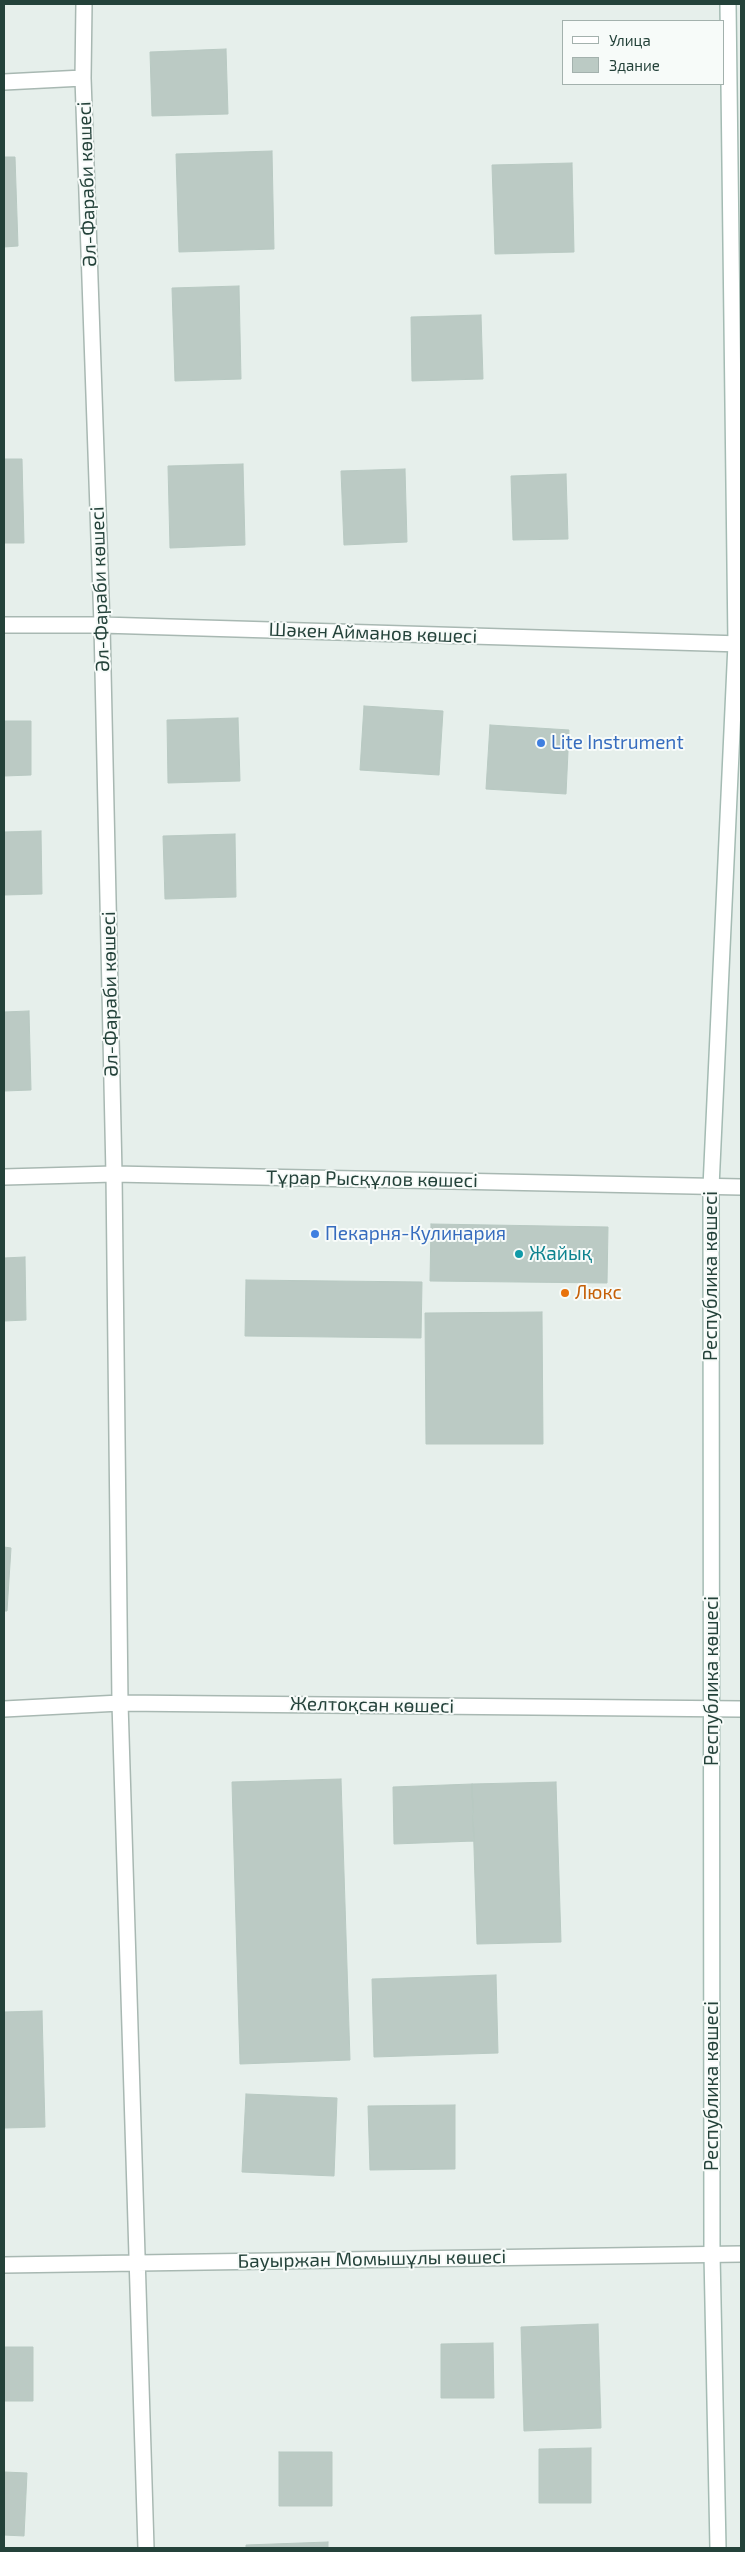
<!DOCTYPE html>
<meta charset="utf-8">
<style>
body{margin:0}
#map{position:relative;width:745px;height:2552px;overflow:hidden;background:#e6efeb;font-family:"Exo 2",sans-serif}
canvas{display:block}
.frame{position:absolute;inset:0;border:5px solid #24423a;pointer-events:none}
.legend{position:absolute;left:562px;top:20px;width:162px;height:65px;box-sizing:border-box;background:#f7fbf9;border:1px solid #a3b1ad;margin:0;padding:6px 9px;list-style:none;font-size:15px;color:#24423a}
.legend li{display:flex;align-items:center;gap:10px;height:25px}
.legend b{width:25px;border:1px solid #a3b1ad}
</style>
<div id="map">
<canvas width="745" height="2552"></canvas>
<div class="frame"></div>
<ul class="legend">
<li><b style="height:6px;background:#fff"></b>Улица</li>
<li><b style="height:14px;background:#bbcac4"></b>Здание</li>
</ul>
</div>
<script>
const g = document.querySelector('canvas').getContext('2d');
g.lineJoin = 'round';
function fill(path, color) { g.fillStyle = color; g.fill(path, 'evenodd'); }
const poly = rows => new Path2D(rows.map(r => 'M' + r).join(''));
function trace(path, color, width, dash) { g.strokeStyle = color; g.lineWidth = width; g.lineCap = dash ? 'butt' : 'round'; g.setLineDash(dash || []); g.stroke(path); }
function label(font, color, halo, rows, align = 'center') {
  g.font = font + ' "Exo 2",sans-serif'; g.lineWidth = 4; g.setLineDash([]); g.textBaseline = 'middle'; g.strokeStyle = halo; g.fillStyle = color; for (const [text, x, y, turn = 0] of rows) {
    g.save(); g.translate(x, y); g.rotate((+turn || 0) * Math.PI / 180); g.textAlign = isNaN(turn) ? turn : align; if (halo) g.strokeText(text, 0, 0); g.fillText(text, 0, 0); g.restore();
  }
}
const building = poly([
 [226,49,228,114,152,116,150,52,226,49],
 [272,151,274,249,179,252,176,154,272,151],
 [4,157,15,157,18,246,4,247,4,157],
 [572,163,574,252,495,254,492,165,572,163],
 [239,286,241,379,175,381,172,288,239,286],
 [481,315,483,379,412,381,411,317,481,315],
 [4,459,22,459,24,543,4,543,4,459],
 [243,464,245,545,170,548,168,466,243,464],
 [405,469,407,542,344,545,341,471,405,469],
 [566,474,568,539,513,540,511,476,566,474],
 [364,706,443,711,439,775,360,770,364,706],
 [238,718,240,781,168,783,167,720,238,718],
 [4,721,31,721,31,775,4,776,4,721],
 [490,725,569,730,566,794,486,789,490,725],
 [41,831,42,894,4,895,4,832,41,831],
 [235,834,236,897,165,899,163,836,235,834],
 [29,1011,31,1090,4,1091,4,1012,29,1011],
 [431,1224,608,1227,607,1283,430,1281,431,1224],
 [25,1257,26,1320,4,1321,4,1258,25,1257],
 [246,1280,422,1282,421,1338,245,1336,246,1280],
 [542,1312,543,1444,426,1444,425,1313,542,1312],
 [4,1547,11,1548,7,1611,4,1611,4,1547],
 [341,1779,350,2060,240,2064,232,1782,341,1779],
 [556,1782,561,1942,477,1944,472,1784,556,1782],
 [472,1784,474,1841,394,1844,393,1787,472,1784],
 [496,1975,498,2053,374,2057,372,1979,496,1975],
 [42,2011,45,2127,4,2128,4,2012,42,2011],
 [246,2094,337,2098,334,2176,242,2172,246,2094],
 [455,2105,455,2169,370,2170,368,2106,455,2105],
 [598,2324,601,2428,524,2431,521,2327,598,2324],
 [493,2343,494,2398,441,2398,441,2344,493,2343],
 [4,2347,33,2347,33,2401,4,2401,4,2347],
 [591,2448,591,2503,539,2503,539,2449,591,2448],
 [279,2452,332,2452,332,2506,279,2506,279,2452],
 [4,2472,27,2473,24,2536,4,2535,4,2472],
 [328,2542,328,2548,246,2548,246,2545,328,2542]
]);
fill(building, '#bbcac4');
trace(building, '#b8c9c2', 1);
const street = poly([
 [84,4,83,78,102,625,114,1174,120,1703,146,2548],
 [4,82,83,78],
 [4,625,102,625,741,644],
 [4,1177,114,1174,741,1187],
 [4,1709,120,1703,741,1709],
 [4,2265,741,2254]
]);
const secondary = poly([
 [718,2548,712,2254,711,1187,736,644,728,4]
]);
trace(street, '#a8b8b2', 18);
trace(secondary, '#a4bbb3', 18);
trace(street, '#fff', 15);
trace(secondary, '#fff', 15);
for (const [x, y, r, color] of [
 [541,743,5,"#3f7fe0"],
 [315,1234,5,"#3f7fe0"],
 [519,1254,5,"#0f9aa8"],
 [565,1293,5,"#e8710a"]
]) { const dot = new Path2D(); dot.arc(x, y, r, 0, 2 * Math.PI); g.fillStyle = color; g.fill(dot); trace(dot, '#f7fbf9', 2); }
label('19px', '#24423a', '#f7fbf9', [
 ["Әл-Фараби көшесі",87,184,-92],
 ["Әл-Фараби көшесі",100,589,-92],
 ["Шәкен Айманов көшесі",373,633,2],
 ["Әл-Фараби көшесі",110,994,-91],
 ["Тұрар Рысқұлов көшесі",372,1179,1],
 ["Республика көшесі",711,1276,-90],
 ["Республика көшесі",712,1681,-90],
 ["Желтоқсан көшесі",372,1705,1],
 ["Республика көшесі",712,2086,-90],
 ["Бауыржан Момышұлы көшесі",372,2259,-1]
]);
label('19px', '#366cbe', '#f7fbf9', [
 ["Lite Instrument",551,743],
 ["Пекарня-Кулинария",325,1234]
], 'left');
label('19px', '#0d838f', '#f7fbf9', [
 ["Жайық",529,1254]
], 'left');
label('19px', '#c56008', '#f7fbf9', [
 ["Люкс",575,1293]
], 'left');
</script>
